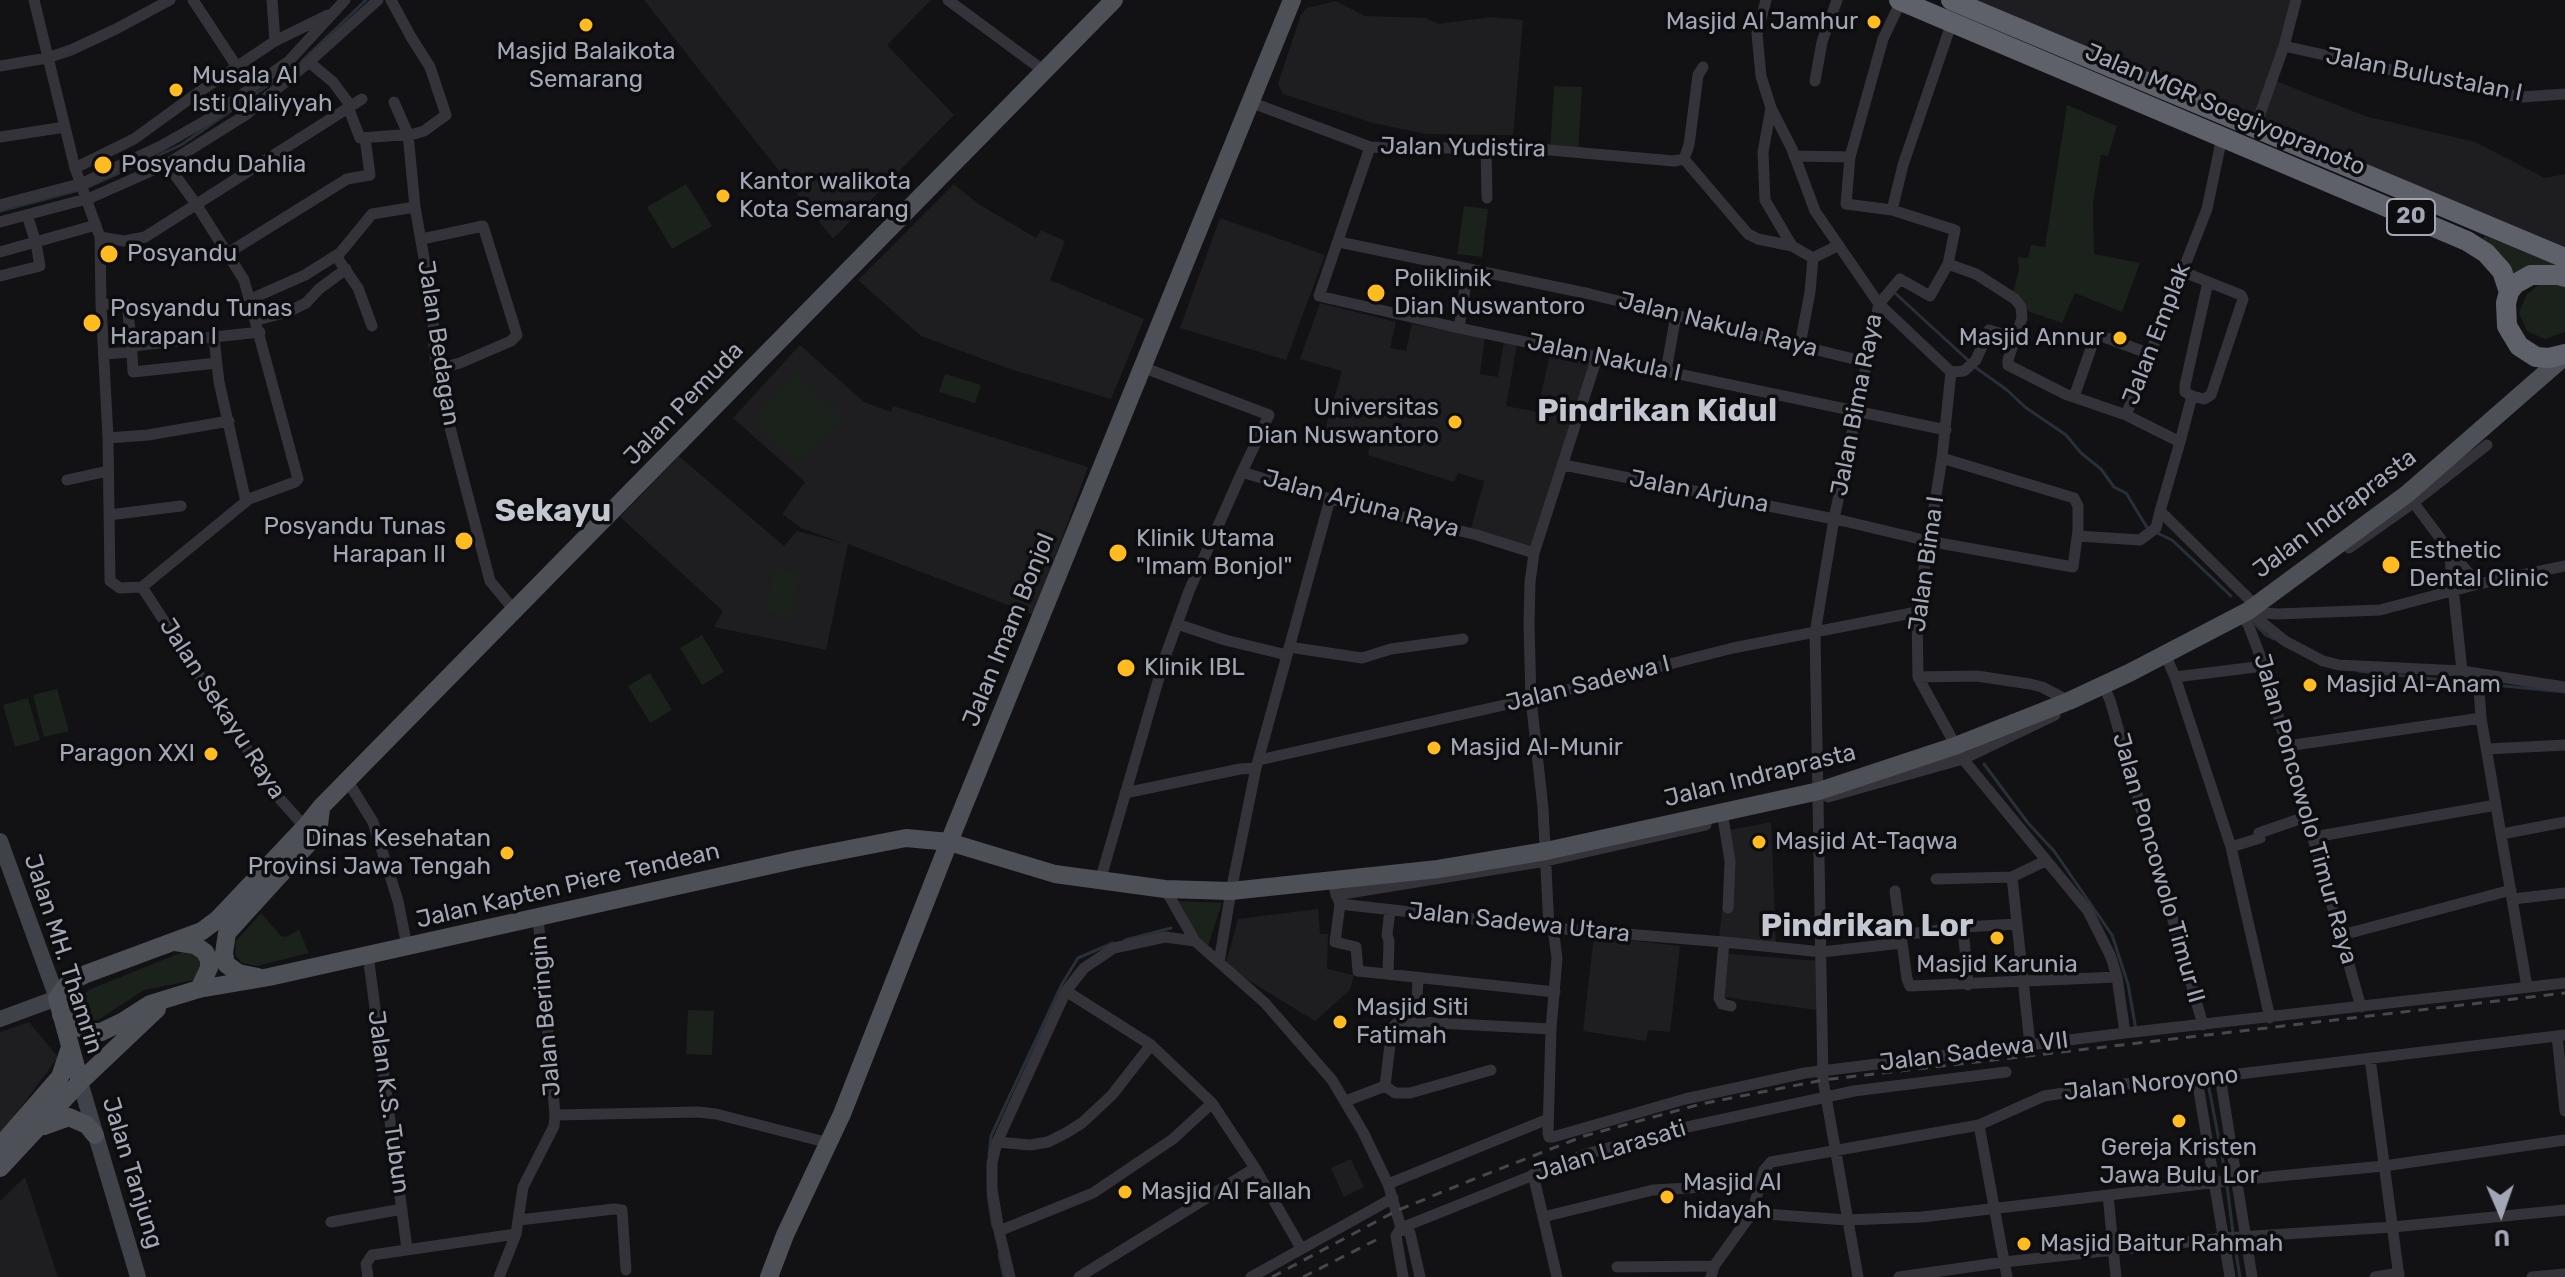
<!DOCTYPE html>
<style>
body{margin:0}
#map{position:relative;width:2565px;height:1277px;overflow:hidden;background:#121214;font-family:Rubik,sans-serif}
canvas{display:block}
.north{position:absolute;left:2461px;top:1173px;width:80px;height:80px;-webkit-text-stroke:6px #0d0d0f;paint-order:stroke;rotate:178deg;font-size:22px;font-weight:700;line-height:32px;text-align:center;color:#a2a7b6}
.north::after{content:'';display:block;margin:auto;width:28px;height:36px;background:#a2a7b6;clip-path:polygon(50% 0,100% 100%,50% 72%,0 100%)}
</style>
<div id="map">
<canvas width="2565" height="1277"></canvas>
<div class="north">U</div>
</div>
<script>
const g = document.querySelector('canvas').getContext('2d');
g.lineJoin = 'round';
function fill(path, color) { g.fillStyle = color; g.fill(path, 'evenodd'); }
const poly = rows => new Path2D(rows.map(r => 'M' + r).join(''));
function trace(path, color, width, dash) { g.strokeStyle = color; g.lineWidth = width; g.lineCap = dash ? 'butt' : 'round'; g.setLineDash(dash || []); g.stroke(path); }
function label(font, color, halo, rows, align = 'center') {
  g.font = font + ' Rubik,sans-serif'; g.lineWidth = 7; g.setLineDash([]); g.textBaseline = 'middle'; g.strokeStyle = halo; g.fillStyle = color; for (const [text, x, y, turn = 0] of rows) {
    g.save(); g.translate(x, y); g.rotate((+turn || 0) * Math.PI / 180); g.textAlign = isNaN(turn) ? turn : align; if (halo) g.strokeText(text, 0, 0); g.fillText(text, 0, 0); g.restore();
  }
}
fill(poly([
 [644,0,931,0,887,45,954,115,833,239],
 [1967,0,2291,0,2290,18,2268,78,2365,116,2475,142,2545,178,2565,174,2565,249],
 [1336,1,1365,16,1426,18,1438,24,1491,17,1523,20,1513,135,1426,134,1373,123,1283,94,1278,84,1301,14,1307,8],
 [954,184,977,203,1036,238,1041,230,1065,241,1050,280,1144,319,1111,399,1010,369,921,336,858,280],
 [1220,218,1325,255,1286,360,1180,328],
 [1320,303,1396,322,1390,348,1406,351,1412,324,1485,337,1480,374,1498,377,1504,341,1517,345,1506,406,1537,412,1551,350,1602,361,1539,550,1471,528,1484,481,1458,473,1454,482,1368,455,1370,444,1325,430,1342,371,1300,359],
 [800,345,864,402,891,412,893,406,1088,467,1034,615,848,544,826,650,714,627,723,611,620,517,679,456,784,546,797,531,845,544,801,528,782,514,805,482,733,418],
 [1771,822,1776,943,1719,938,1725,887,1725,831],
 [1318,909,1320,934,1328,934,1327,969,1354,975,1350,990,1315,1021,1225,966,1238,919],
 [1594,936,1680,946,1670,1032,1648,1030,1646,1041,1583,1031],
 [1719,953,1819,961,1816,1010,1716,996],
 [29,1022,58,1057,0,1136,0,1032],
 [1351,1159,1364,1187,1344,1197,1331,1168],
 [25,1177,58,1277,0,1277,0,1201]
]), '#1e1e21');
fill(poly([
 [1554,86,1582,87,1578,153,1550,151],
 [2067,105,2117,126,2108,156,2101,155,2093,203,2094,254,2140,263,2122,312,2075,293,2062,323,2028,311,2013,292,2019,270,2018,257,2028,258,2031,245,2045,247],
 [686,184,712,226,672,249,647,207],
 [1464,206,1488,209,1482,257,1457,254],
 [2484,236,2491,238,2563,268,2513,279,2502,256,2483,239],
 [2549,282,2565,284,2565,332,2545,339,2527,331,2519,313,2527,294,2537,286],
 [945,374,981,385,975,403,939,392],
 [797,375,842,416,798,463,754,421],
 [775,569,800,574,790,617,765,611],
 [702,635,724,672,702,685,680,648],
 [650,673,672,710,650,723,628,686],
 [57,689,69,731,44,737,33,695],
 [28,698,40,740,15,747,3,705],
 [1176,901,1222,903,1207,949],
 [261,913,281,936,286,937,299,930,309,953,257,966,242,963,235,955,236,941],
 [185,951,195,952,203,966,194,980,144,990,98,1020,88,1020,79,1011,78,1002,81,996,91,989],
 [688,1010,714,1011,712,1055,686,1054]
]), '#1a221b');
trace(poly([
 [302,61,366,0],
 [86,188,181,145,296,66],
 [0,211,79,190],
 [1896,294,1970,362],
 [1975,367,2007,390,2025,407,2066,435,2081,453,2101,469,2114,487,2126,493,2148,529],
 [2155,532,2172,540,2231,596],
 [2255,624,2266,635,2274,639],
 [2358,671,2462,682],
 [2484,684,2565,692],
 [1984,764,2028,823,2054,851,2112,935,2128,984,2136,1030],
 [1125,940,1171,928],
 [2208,1083,2226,1177],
 [989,1155,991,1136,1062,984,1078,958,1113,943],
 [2227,1185,2233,1233],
 [988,1195,993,1227],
 [2234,1240,2240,1277],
 [999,1254,1004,1277]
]), '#273038', 3);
trace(poly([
 [34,0,75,168,100,237,101,304,108,438,110,581,120,588,142,587],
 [193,0,237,67],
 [272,0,275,41],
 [948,0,1044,71],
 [1766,0,1757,34,1761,76,1771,108,1792,149,1815,211,1879,304,1834,519,1815,633,1823,1080,1858,1277],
 [1901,1,1883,39,1850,157,1846,204,1892,210,1955,230,1948,264,1976,274,2015,299,2021,307,2022,318,2008,360,2008,365,2065,394,2126,415],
 [2284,46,2495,93,2522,97,2565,94],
 [309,62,333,82,350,105],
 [0,66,47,58,71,50,116,29,170,0],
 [1815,81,1822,42,1837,0],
 [394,102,408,134,415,207,433,309,434,349,441,393,490,581,514,610],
 [1250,102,1370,147,1538,149,1674,161,1684,159],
 [348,107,360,138,414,134,424,131,446,115,430,67,411,37,391,0],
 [1771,108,1763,152,1765,200,1792,246],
 [2255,128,2284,46,2296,0],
 [0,137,65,127],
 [2222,137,2207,209,2126,415,2180,442,2160,511,2255,605,2266,613,2277,614,2380,610,2478,584,2565,566],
 [1370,147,1319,296,1459,328,1946,430],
 [1486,148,1487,198],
 [1794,156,1850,157],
 [1684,159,1748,234,1758,239,1792,246,1813,258],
 [1684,159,1689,145,1698,75,1703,67],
 [75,168,134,139,196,94,275,41,328,15],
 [0,205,83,183,161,146,205,121,289,61,345,0],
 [1892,210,1903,165,1952,22],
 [0,222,90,198,167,164,247,114,309,62,378,0],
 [100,237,124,241,145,237,362,99],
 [422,239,483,226,517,335,511,341,460,363,437,369],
 [1339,242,1590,294,1866,362],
 [0,252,96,225],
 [228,253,347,179,370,175,365,138],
 [336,256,358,288,372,326],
 [1813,258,1837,246],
 [1948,264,1930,296,1900,279,1879,304,1951,372,1964,371,1976,360,1989,330,2015,338],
 [2181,271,2241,295,2243,299,2211,395,2204,399,2192,396],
 [0,276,40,266,36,243,27,215],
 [251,299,305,275,340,253,372,214,415,207],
 [101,304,127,305,132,346],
 [257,320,288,312,306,303,319,289,346,269],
 [1459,328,1468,269],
 [214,338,219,382,246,502],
 [1800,345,1810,292,1813,258],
 [132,352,133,372,217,363],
 [104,354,132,352,132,346,260,332],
 [1142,367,1269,415,1242,472,1330,499,1477,535,1534,553,1597,357],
 [1666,371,1676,315],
 [1951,372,1942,458,1917,612,1918,677,1963,759,2088,911,2111,957,2117,977,2125,1033],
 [2074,397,2096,334,2150,354],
 [108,438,148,435,229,421],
 [2180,442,2192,396,2185,392,2185,385,2208,282],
 [1564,465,1844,521,1928,541,2073,567,2078,530,2078,506,2074,498,1942,458],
 [67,480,108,471],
 [2410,498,2449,550,2462,671],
 [109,515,181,506],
 [2078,536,2140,540,2156,528,2160,511],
 [2349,548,2413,503,2487,445],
 [2449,550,2478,584],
 [1534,553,1530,582,1529,624,1531,699,1543,808,1549,928],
 [142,587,249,499,295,482,298,479,244,280,196,204,167,164],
 [142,587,279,798,305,827],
 [2248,611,2285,641,2323,661,2339,665,2462,671,2565,687],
 [2241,615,2248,624,2264,666,2361,1007],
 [1177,624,1225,640,1287,655],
 [1289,647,1362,658,1391,649,1463,639],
 [2165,654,2175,677,2231,847,2270,1018],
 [2478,674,2481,718,2527,987],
 [1918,677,1977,676,2030,684,2042,687,2069,701],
 [2175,677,2264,666],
 [2102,683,2110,700,2203,1025],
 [2287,746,2481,718],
 [2487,749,2565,745],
 [1259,760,1531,699,1733,648,1917,612],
 [347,780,373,822,398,901,407,946],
 [1125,793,1240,769,1256,768],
 [1828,797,1963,759,2055,715],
 [1722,812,1730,861,1728,908],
 [2502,834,2565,822],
 [2314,837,2496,805],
 [2231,847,2260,838,2259,833,2308,816],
 [1936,879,2012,877],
 [1100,881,1165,657,1189,591,1242,472],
 [1165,889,1195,941,1265,1003,1332,1080,1363,1132,1388,1184,1401,1228],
 [1335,891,1340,904,1553,928,1724,942,1822,952,1902,943],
 [1895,891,1907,979,1910,986,2117,977],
 [1336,895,1546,861,1706,825],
 [2513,899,2565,893],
 [1340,904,1335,942,1356,947,1358,971,1555,992],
 [1963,927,1968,985],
 [1553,928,1557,958,1551,1029,1548,1133,1549,1137,1553,1137,1685,1099,1805,1073,2125,1033,2565,983],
 [1901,935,1963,927,2017,924],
 [2342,935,2511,890],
 [1724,942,1719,998,1722,1004,1731,1006],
 [368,955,407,1249],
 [1219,962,1231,891,1256,768,1330,499],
 [1388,974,1389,941,1387,935,1390,910],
 [1066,991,1151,1045,1212,1103,1255,1168,1301,1248],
 [1416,1021,1418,978],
 [2557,1036,2565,1111],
 [2030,1045,2012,877,2045,861],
 [2370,1058,2399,1277],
 [2220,1076,2252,1277],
 [2197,1079,2230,1277],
 [1385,1086,1395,1093,1410,1093,1491,1070],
 [1346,1101,1385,1086,1392,1028,1399,1021,1551,1029],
 [555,1115,698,1112,716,1114,829,1143],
 [1979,1125,2007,1277],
 [997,1142,1030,1145,1048,1142,1066,1133,1082,1123,1112,1095,1151,1045],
 [1533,1174,1557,1277],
 [1388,1184,1548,1119],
 [2108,1195,2116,1277],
 [1752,1213,1847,1220,1922,1217,2236,1180,2384,1166,2565,1140],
 [1543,1217,1653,1190,1760,1184],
 [519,1220,614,1209,622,1210,626,1270],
 [331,1222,402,1209],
 [1401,1228,1586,1154,1678,1129,1854,1091,2006,1072],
 [1401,1228,1410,1233,1420,1277],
 [1401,1228,1396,1236,1403,1277],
 [999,1231,1093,1193,1173,1139,1212,1103],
 [1617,1267,1714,1266],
 [368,1277,366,1264,372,1255,516,1234],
 [499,1277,516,1234,523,1187,554,1126,555,1115,538,917],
 [1010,1277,999,1231,992,1189,992,1163,997,1142,1066,991,1084,968,1114,948,1165,937,1195,941],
 [1079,1277,1255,1168],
 [1251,1277,1393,1198],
 [1711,1277,1714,1266,1752,1213,1764,1170,1771,1162,1979,1125,2044,1096,2124,1084,2197,1079,2565,1035],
 [1899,1277,2004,1262,2224,1238,2393,1227,2565,1210],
 [2375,1277,2399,1273],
 [2532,1277,2565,1274]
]), '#333339', 11);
trace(poly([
 [0,841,57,998,0,1019],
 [80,1082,138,1277]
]), '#404249', 16);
trace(poly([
 [175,942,195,945,205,952,209,960,209,968,199,989],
 [258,977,238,973,226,964,224,953,227,933,318,833,321,809],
 [61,1015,78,1027,91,1032,101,1032,122,1022,150,1004,199,989,269,977,798,859,906,838,949,842,1055,874,1165,889,1231,891,1438,869,1546,851,1819,791,1955,746,2069,701,2129,673,2248,611,2407,494,2565,356],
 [80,1082,57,998,68,983,86,974,202,931,218,919,305,827,321,807,1114,0],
 [44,1126,69,1117,87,1125,95,1135],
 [0,1146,60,1077,69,1050],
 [0,1168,80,1082,157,1009],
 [769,1277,785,1235,842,1114,949,842,1292,0]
]), '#4e5058', 18);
trace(poly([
 [1899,0,2467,241,2486,253,2502,271,2509,292,2506,303,2507,326,2519,346,2536,357,2549,358,2565,354],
 [1951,0,2565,258],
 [2509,292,2515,284,2531,275,2558,275,2565,277]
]), '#5e616a', 20);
trace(poly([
 [1272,1277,1396,1211,1469,1181,1584,1136,1701,1104,1823,1080,2565,993],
 [1303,1277,1376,1240]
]), '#45474e', 3, [10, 8]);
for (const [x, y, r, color] of [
 [1874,22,8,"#ffbb1f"],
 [586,25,8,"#ffbb1f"],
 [176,90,8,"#ffbb1f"],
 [103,165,10,"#ffbb1f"],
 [723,196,8,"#ffbb1f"],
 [109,254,10,"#ffbb1f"],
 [1376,293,10,"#ffbb1f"],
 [92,323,10,"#ffbb1f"],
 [2120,338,8,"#ffbb1f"],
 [1455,422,8,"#ffbb1f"],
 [464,541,10,"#ffbb1f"],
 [1118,553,10,"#ffbb1f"],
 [2391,565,10,"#ffbb1f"],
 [1126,668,10,"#ffbb1f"],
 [2310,685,8,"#ffbb1f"],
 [1434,748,8,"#ffbb1f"],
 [211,754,8,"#ffbb1f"],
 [1759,842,8,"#ffbb1f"],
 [507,853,8,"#ffbb1f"],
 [1997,938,8,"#ffbb1f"],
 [1340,1022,8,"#ffbb1f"],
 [2179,1121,8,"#ffbb1f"],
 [1125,1192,8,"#ffbb1f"],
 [1667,1197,8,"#ffbb1f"],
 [2024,1244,8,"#ffbb1f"]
]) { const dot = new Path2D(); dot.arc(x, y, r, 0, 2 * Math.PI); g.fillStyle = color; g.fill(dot); trace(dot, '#0d0d0f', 3); }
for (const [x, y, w] of [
 [2411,217,48]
]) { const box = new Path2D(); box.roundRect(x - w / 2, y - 18, w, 36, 6); g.fillStyle = '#0d0d0f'; g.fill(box); trace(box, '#a2a7b6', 2); }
label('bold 22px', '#a2a7b6', null, [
 ["20",2411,217]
]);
label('24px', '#a2a7b6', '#0d0d0f', [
 ["Masjid Al Jamhur",1858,22,"right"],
 ["Masjid Balaikota",586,52,"center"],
 ["Semarang",586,80,"center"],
 ["Musala Al",192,76],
 ["Isti Qlaliyyah",192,104],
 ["Posyandu Dahlia",121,165],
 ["Kantor walikota",739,182],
 ["Kota Semarang",739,210],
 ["Posyandu",127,254],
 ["Poliklinik",1394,279],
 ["Dian Nuswantoro",1394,307],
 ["Posyandu Tunas",110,309],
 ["Harapan I",110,337],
 ["Masjid Annur",2104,338,"right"],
 ["Universitas",1439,408,"right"],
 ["Dian Nuswantoro",1439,436,"right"],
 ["Posyandu Tunas",446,527,"right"],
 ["Harapan II",446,555,"right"],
 ["Klinik Utama",1136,539],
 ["\"Imam Bonjol\"",1136,567],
 ["Esthetic",2409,551],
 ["Dental Clinic",2409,579],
 ["Klinik IBL",1144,668],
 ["Masjid Al-Anam",2326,685],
 ["Masjid Al-Munir",1450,748],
 ["Paragon XXI",195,754,"right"],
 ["Dinas Kesehatan",491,839,"right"],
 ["Provinsi Jawa Tengah",491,867,"right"],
 ["Masjid At-Taqwa",1775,842],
 ["Masjid Karunia",1997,965,"center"],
 ["Masjid Siti",1356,1008],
 ["Fatimah",1356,1036],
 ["Gereja Kristen",2179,1148,"center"],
 ["Jawa Bulu Lor",2179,1176,"center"],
 ["Masjid Al",1683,1183],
 ["hidayah",1683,1211],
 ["Masjid Al Fallah",1141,1192],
 ["Masjid Baitur Rahmah",2040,1244]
], 'left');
label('24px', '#a2a7b6', '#0d0d0f', [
 ["Jalan Bulustalan I",2424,75,11],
 ["Jalan MGR Soegiyopranoto",2225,110,23],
 ["Jalan Yudistira",1463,148,1],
 ["Jalan Nakula Raya",1718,325,14],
 ["Jalan Emplak",2157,334,-69],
 ["Jalan Bedagan",438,343,81],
 ["Jalan Nakula I",1604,358,12],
 ["Jalan Pemuda",684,404,-46],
 ["Jalan Bima Raya",1857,405,-79],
 ["Jalan Arjuna",1699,492,11],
 ["Jalan Arjuna Raya",1361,504,15],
 ["Jalan Indraprasta",2335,514,-37],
 ["Jalan Bima I",1927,564,-82],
 ["Jalan Imam Bonjol",1009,630,-68],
 ["Jalan Sadewa I",1588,684,-14],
 ["Jalan Sekayu Raya",222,709,57],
 ["Jalan Indraprasta",1760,776,-14],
 ["Jalan Poncowolo Timur Raya",2305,809,74],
 ["Jalan Poncowolo Timur II",2158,868,74],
 ["Jalan Kapten Piere Tendean",568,886,-13],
 ["Jalan Sadewa Utara",1519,923,6],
 ["Jalan MH. Thamrin",63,954,72],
 ["Jalan Beringin",546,1016,-95],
 ["Jalan Sadewa VII",1974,1052,-7],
 ["Jalan Noroyono",2151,1084,-6],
 ["Jalan K.S. Tubun",388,1102,82],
 ["Jalan Larasati",1610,1151,-17],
 ["Jalan Tanjung",132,1173,73]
]);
label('bold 32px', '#c3c7d1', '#0d0d0f', [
 ["Pindrikan Kidul",1657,412],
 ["Sekayu",553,512],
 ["Pindrikan Lor",1867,927]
]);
</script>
